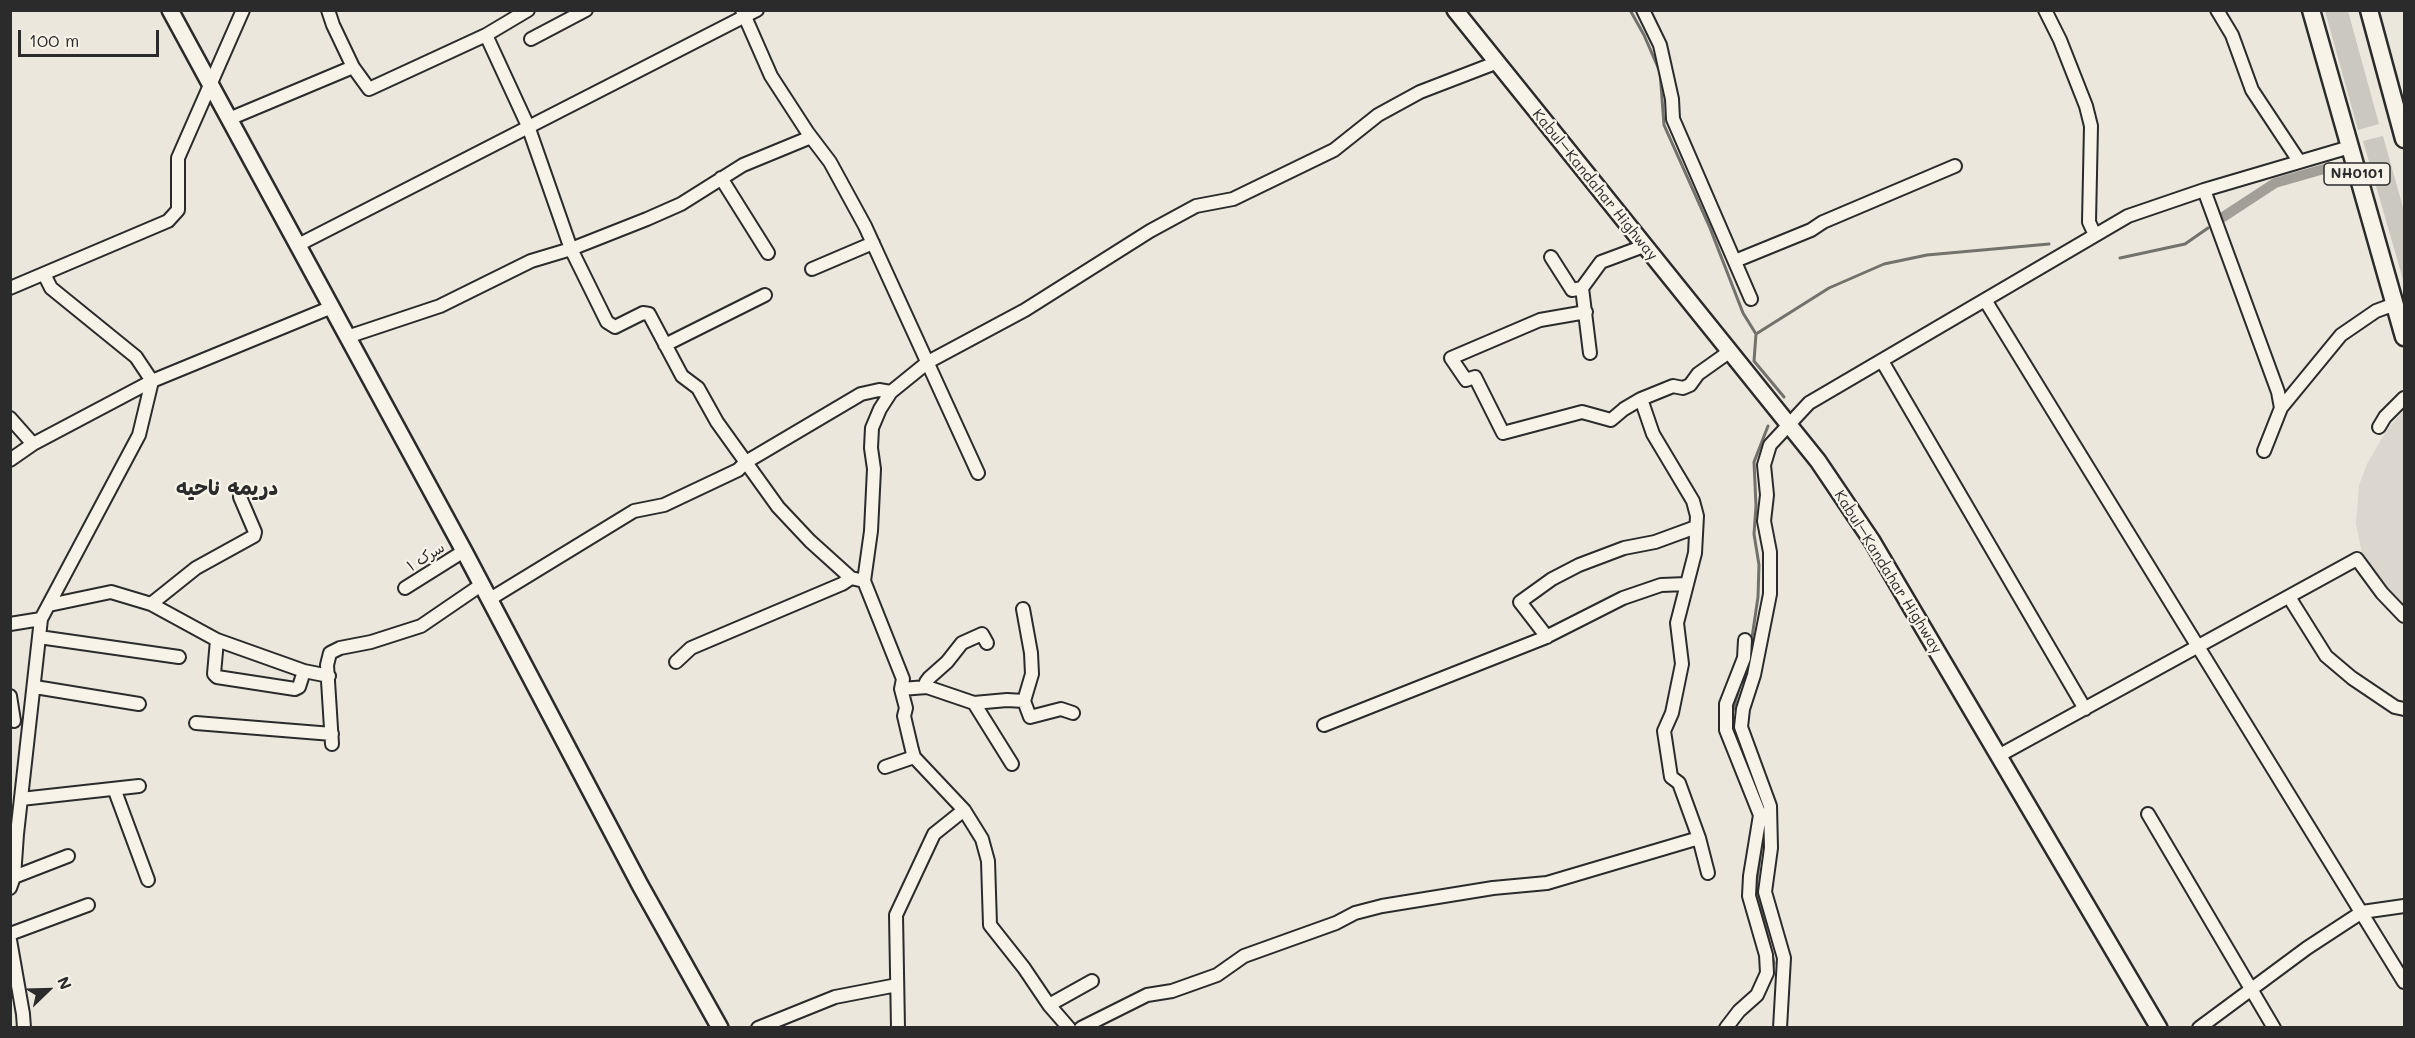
<!DOCTYPE html>
<meta charset="utf-8">
<style>
body{margin:0}
#map{position:relative;width:2415px;height:1038px;overflow:hidden;background:#ebe7dd;font-family:Mali,sans-serif}
canvas{display:block}
.frame{position:absolute;inset:0;border:12px solid #2b2b2b;pointer-events:none}
.north{position:absolute;left:18px;top:960px;width:60px;height:60px;-webkit-text-stroke:4px #f7f3e8;paint-order:stroke;rotate:67deg;font-size:16px;font-weight:700;line-height:24px;text-align:center;color:#2b2b2b}
.north::after{content:'';display:block;margin:auto;width:21px;height:27px;background:#2b2b2b;clip-path:polygon(50% 0,100% 100%,50% 72%,0 100%)}
.scale{position:absolute;left:18px;top:30px;width:141px;height:27px;box-sizing:border-box;border:3px solid #2b2b2b;border-top:0;padding-left:8px;font-size:18px;line-height:21px;white-space:nowrap;color:#2b2b2b;-webkit-text-stroke:4px #f7f3e8;paint-order:stroke}
</style>
<div id="map">
<canvas width="2415" height="1038"></canvas>
<div class="frame"></div>
<div class="north">N</div>
<div class="scale">100 m</div>
</div>
<script>
const g = document.querySelector('canvas').getContext('2d');
g.lineJoin = 'round';
function fill(path, color) { g.fillStyle = color; g.fill(path, 'evenodd'); }
const poly = rows => new Path2D(rows.map(r => 'M' + r).join(''));
function trace(path, color, width, dash) { g.strokeStyle = color; g.lineWidth = width; g.lineCap = dash ? 'butt' : 'round'; g.setLineDash(dash || []); g.stroke(path); }
function label(font, color, halo, rows, align = 'center') {
  g.font = font + ' Mali,"Playpen Sans Arabic",sans-serif'; g.lineWidth = 4.5; g.setLineDash([]); g.textBaseline = 'middle'; g.strokeStyle = halo; g.fillStyle = color; for (const [text, x, y, turn = 0] of rows) {
    g.save(); g.translate(x, y); g.rotate((+turn || 0) * Math.PI / 180); g.textAlign = isNaN(turn) ? turn : align; if (halo) g.strokeText(text, 0, 0); g.fillText(text, 0, 0); g.restore();
  }
}
fill(poly([
 [2404,410,2404,610,2364,563,2356,524,2359,485,2367,464,2386,431]
]), '#dbd7ce');
fill(poly([
 [2325,11,2348,11,2379,124,2358,130],
 [2383,136,2404,211,2404,283,2363,141]
]), '#cbc8bf');
trace(poly([
 [1630,10,1644,35,1660,72,1664,125,1710,228,1743,313,1756,334,1754,361,1784,397],
 [2120,258,2185,244,2208,228],
 [1756,334,1829,288,1884,264,1927,255,2049,244],
 [1749,658,1758,597,1759,565,1754,534,1756,506,1754,462,1768,426],
 [1731,718,1741,681],
 [1764,825,1756,887,1774,963,1772,971],
 [1741,1018,1753,1005]
]), '#72716c', 3);
trace(poly([
 [2220,219,2275,183,2331,167]
]), '#a29f98', 10);
const minor = poly([
 [328,10,333,25,353,67,369,89,486,35,528,10],
 [742,10,771,76,808,133,830,162,865,226,978,473],
 [1643,10,1660,45,1672,99,1673,119,1751,299],
 [2045,10,2060,40,2086,106,2091,126,2089,222,2095,235],
 [2217,10,2232,35,2252,90,2299,161],
 [486,35,528,126,571,249,607,322,615,327,643,313,649,314,682,376,698,388,717,422,778,507,810,541,851,578,864,581],
 [531,39,586,10],
 [229,119,353,67],
 [721,178,768,253],
 [2204,190,2278,392,2281,408],
 [298,245,757,10],
 [1551,257,1572,290,1582,288],
 [1735,261,1811,230,1823,222,1955,166],
 [812,269,873,243],
 [10,288,168,221,178,210,178,158,243,10],
 [1985,300,2404,982],
 [1586,312,1540,320,1451,358,1466,380,1475,377,1503,433,1582,412,1611,420,1624,409,1641,399,1673,386,1683,388,1690,385,1698,374,1729,352],
 [347,337,440,306,531,261,571,249,647,219,681,204,743,165,811,137],
 [665,345,765,295],
 [1590,353,1582,288,1601,262,1644,246],
 [1882,361,2085,709],
 [1641,399,1653,434,1693,501,1697,516,1695,553,1677,623,1682,664,1672,713,1664,731,1671,777,1679,783,1699,838,1708,873],
 [10,418,33,444],
 [2379,427,2385,417,2404,398],
 [2264,451,2281,408,2341,335,2376,311,2395,304],
 [10,460,33,444,152,381,332,307],
 [405,588,464,551],
 [2289,597,2326,656,2352,678,2395,707,2404,709],
 [490,599,634,511,664,505,738,470,746,462,861,394,879,390,891,392],
 [151,604,196,568,254,536,255,532,240,497],
 [49,605,111,592,151,604,217,640,304,671,329,676],
 [1023,609,1031,653,1032,674,1024,701,1030,717,1061,709,1073,713],
 [10,624,41,619],
 [39,637,179,657],
 [1547,637,1520,602,1552,579,1579,565,1624,548,1655,542,1696,527],
 [217,640,214,674,217,677,295,689,299,687,304,671],
 [676,662,691,648,842,584,851,578],
 [35,687,139,704],
 [927,687,926,682,929,678,947,662,962,643,982,634,987,643],
 [901,689,927,687,974,703,1007,700,1024,701],
 [10,696,14,721],
 [974,703,1012,764],
 [196,723,332,734],
 [1324,725,1544,638,1623,598,1661,585,1687,584],
 [332,744,327,665,330,653,340,648,371,642,421,626,481,585],
 [2000,755,2357,559,2382,593,2404,616],
 [885,767,914,757],
 [115,791,148,880],
 [21,799,139,786],
 [2148,814,2274,1028],
 [14,877,68,856],
 [10,888,14,877,17,834,41,619,139,435,152,381,136,357,51,288,44,274],
 [10,934,88,905],
 [10,940,23,1014,24,1028],
 [1049,1005,1092,981],
 [758,1028,835,997,897,985],
 [898,1028,896,915,934,834,964,810],
 [1069,1028,1049,1005,1024,968,990,925,988,861,982,839,964,810,914,757,912,750,904,716,906,708,901,689,903,679,864,581,871,531,874,469,871,448,872,428,880,409,891,392,928,362,1025,310,1150,231,1196,206,1233,199,1334,150,1378,115,1420,92,1498,62],
 [1081,1028,1147,995,1172,991,1217,975,1244,956,1336,923,1355,913,1382,906,1493,888,1547,883,1699,838],
 [1726,1028,1739,1011,1757,995,1767,973,1766,955,1749,896,1750,876,1760,815,1726,730,1726,704,1744,658,1745,640],
 [1780,1028,1784,958,1765,892,1771,848,1770,806,1741,727,1743,709,1754,675,1770,594,1770,552,1764,521,1767,495,1764,465,1770,445,1809,403,2128,216,2204,190,2350,147],
 [2199,1028,2307,948,2362,912,2404,906]
]);
const major = poly([
 [170,10,464,551,640,885,720,1028],
 [1455,10,1818,461,1872,541,2159,1028]
]);
const highway = poly([
 [2311,10,2404,337],
 [2369,10,2404,139]
]);
trace(minor, '#2b2b2b', 16);
trace(major, '#2b2b2b', 20);
trace(highway, '#2b2b2b', 21);
trace(minor, '#f7f3e8', 12);
trace(major, '#f7f3e8', 15);
trace(highway, '#f7f3e8', 16);
for (const [x, y, w] of [
 [2357,174,66]
]) { const box = new Path2D(); box.roundRect(x - w / 2, y - 11, w, 22, 4.5); g.fillStyle = '#f7f3e8'; g.fill(box); trace(box, '#2b2b2b', 1.5); }
label('bold 14px', '#2b2b2b', null, [
 ["NH0101",2357,174]
]);
label('15px', '#2b2b2b', '#f7f3e8', [
 ["Kabul–Kandahar Highway",1595,185,51],
 ["سرک ۱",426,557,-32],
 ["Kabul–Kandahar Highway",1888,572,58]
]);
label('bold 21px', '#2b2b2b', '#f7f3e8', [
 ["دریمه ناحیه",227,489]
]);
</script>
